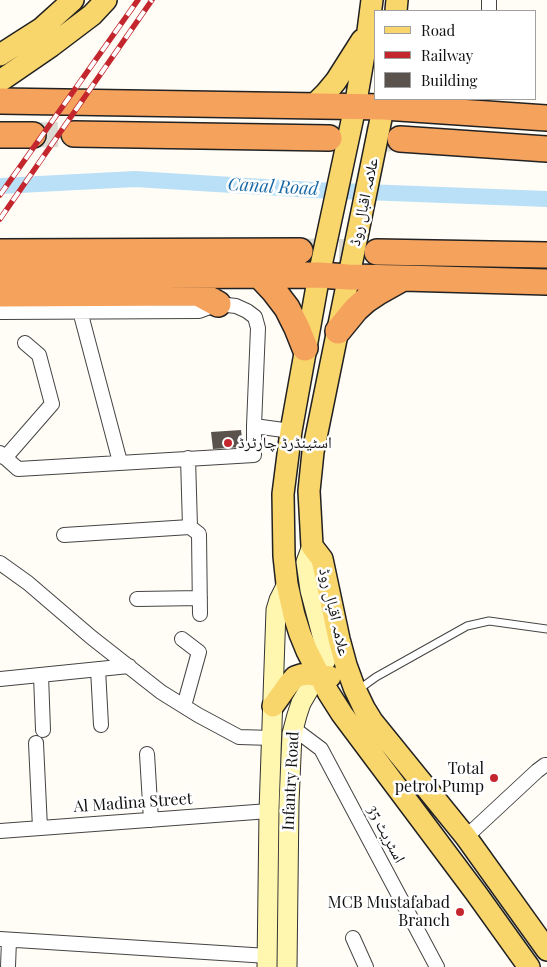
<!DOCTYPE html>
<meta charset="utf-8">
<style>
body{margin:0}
#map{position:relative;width:547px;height:967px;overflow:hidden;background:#fffdf5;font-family:"Playfair Display",serif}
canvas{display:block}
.legend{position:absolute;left:374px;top:10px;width:162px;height:90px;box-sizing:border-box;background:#fff;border:1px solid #a0a0a0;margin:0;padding:6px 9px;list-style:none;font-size:15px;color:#111}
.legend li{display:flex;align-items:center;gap:10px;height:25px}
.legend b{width:25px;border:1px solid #a0a0a0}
</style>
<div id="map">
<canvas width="547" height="967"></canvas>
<ul class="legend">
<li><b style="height:6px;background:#f9d66b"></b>Road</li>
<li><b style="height:6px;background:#c4262e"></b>Railway</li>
<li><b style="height:14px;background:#5a524d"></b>Building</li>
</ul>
</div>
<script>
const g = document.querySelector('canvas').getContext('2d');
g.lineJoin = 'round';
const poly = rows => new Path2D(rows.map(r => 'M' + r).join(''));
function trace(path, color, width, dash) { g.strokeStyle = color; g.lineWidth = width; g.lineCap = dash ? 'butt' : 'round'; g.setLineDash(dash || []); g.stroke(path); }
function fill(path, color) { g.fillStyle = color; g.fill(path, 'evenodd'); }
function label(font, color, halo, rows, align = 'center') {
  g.font = font + ' "Playfair Display","Noto Naskh Arabic",serif'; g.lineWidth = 5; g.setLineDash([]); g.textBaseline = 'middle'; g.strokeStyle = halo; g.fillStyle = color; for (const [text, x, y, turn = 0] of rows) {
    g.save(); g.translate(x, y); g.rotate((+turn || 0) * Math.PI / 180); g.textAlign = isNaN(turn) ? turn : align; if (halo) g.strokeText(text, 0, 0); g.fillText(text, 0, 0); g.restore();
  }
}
trace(poly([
 [0,186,135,179,313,190,547,199]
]), '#b9e0f7', 16);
fill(poly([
 [241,430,243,447,213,449,211,432]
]), '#5a524d');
trace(poly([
 [33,135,74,134],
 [329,138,399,139],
 [302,251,377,252]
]), '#dbdad3', 25, [25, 12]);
const lane = poly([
 [358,690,376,677,467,626,489,621,547,629]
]);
const street = poly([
 [489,0,489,11],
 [80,311,120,462],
 [0,312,199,311,218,304,236,306,247,311,255,317,258,328,254,426,254,455,18,469,0,453],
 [254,426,291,431],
 [5,458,52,404,39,355,25,343],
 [188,458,190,527,199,534,200,614],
 [64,535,190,527],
 [0,563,28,583,91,637,161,692,198,715,239,737,272,738],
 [137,599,200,598],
 [182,639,199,652,184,706],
 [98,669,101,725],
 [41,675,43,730],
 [0,679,129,666],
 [293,728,321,749,437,967],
 [36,743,40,828],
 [147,754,151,820],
 [0,831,269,811],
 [466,837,537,771,545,765,547,765],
 [353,938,366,967],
 [0,939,268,956],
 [8,967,9,940]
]);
const secondary = poly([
 [267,967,269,811,276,610,279,600,287,584],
 [287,967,289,803,292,734,297,715,301,703,326,660,327,654,310,590,306,562,312,546]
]);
const primary = poly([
 [372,0,368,31,355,107,319,275,291,431,283,494,284,556,287,584,294,615,300,634,307,651,328,692,342,714,476,893,529,967],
 [396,11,397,0],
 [0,55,42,28,73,0],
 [0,81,51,46,92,15,106,0],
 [385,99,313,452,309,491,312,546,322,559,339,639,346,665,354,687,364,708,372,721,466,837,547,950],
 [314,105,326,93,336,81,362,40],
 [273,706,288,685,295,677,301,675,308,674,330,677]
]);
const highway = poly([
 [0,101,384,107,547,118],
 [74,134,329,138],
 [0,135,33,135],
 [400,139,547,149],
 [0,252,300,251],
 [377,252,547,255],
 [259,275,274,291,287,308,297,328,305,348],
 [0,276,319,275,348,277,403,278,547,282],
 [0,294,198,293,218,304],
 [338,331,356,309,366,300,378,292,403,278]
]);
trace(lane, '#444', 9);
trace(street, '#444', 16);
trace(secondary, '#333', 21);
trace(primary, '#222', 24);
trace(highway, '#222', 28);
trace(lane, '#fff', 7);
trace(street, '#fff', 14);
trace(secondary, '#fff6b0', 19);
trace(primary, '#f9d66b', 21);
trace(highway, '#f5a25d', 25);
const rail = poly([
 [0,195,138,0],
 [0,219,152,0]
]);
trace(rail, '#c4262e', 5.5);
trace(rail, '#fff', 4, [11]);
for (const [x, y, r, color] of [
 [228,443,5,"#c4262e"],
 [494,778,5,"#c4262e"],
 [460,912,5,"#c4262e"]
]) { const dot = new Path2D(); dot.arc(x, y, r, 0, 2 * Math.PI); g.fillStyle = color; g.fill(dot); trace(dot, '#fff', 2); }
label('16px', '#111', '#fff', [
 ["علامہ اقبال روڈ",364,202,-78],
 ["علامہ اقبال روڈ",334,612,77],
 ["Infantry Road",291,781,-87],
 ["Al Madina Street",133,803,-4],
 ["اسٹریٹ 35",386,834,62]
]);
label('16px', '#111', '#fff', [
 ["اسٹینڈرڈ چارٹرڈ",238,443,"left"],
 ["Total",484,769],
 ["petrol Pump",484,787],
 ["MCB Mustafabad",450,903],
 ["Branch",450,921]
], 'right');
label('italic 18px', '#1768a6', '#fff', [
 ["Canal Road",273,187,3]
]);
</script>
